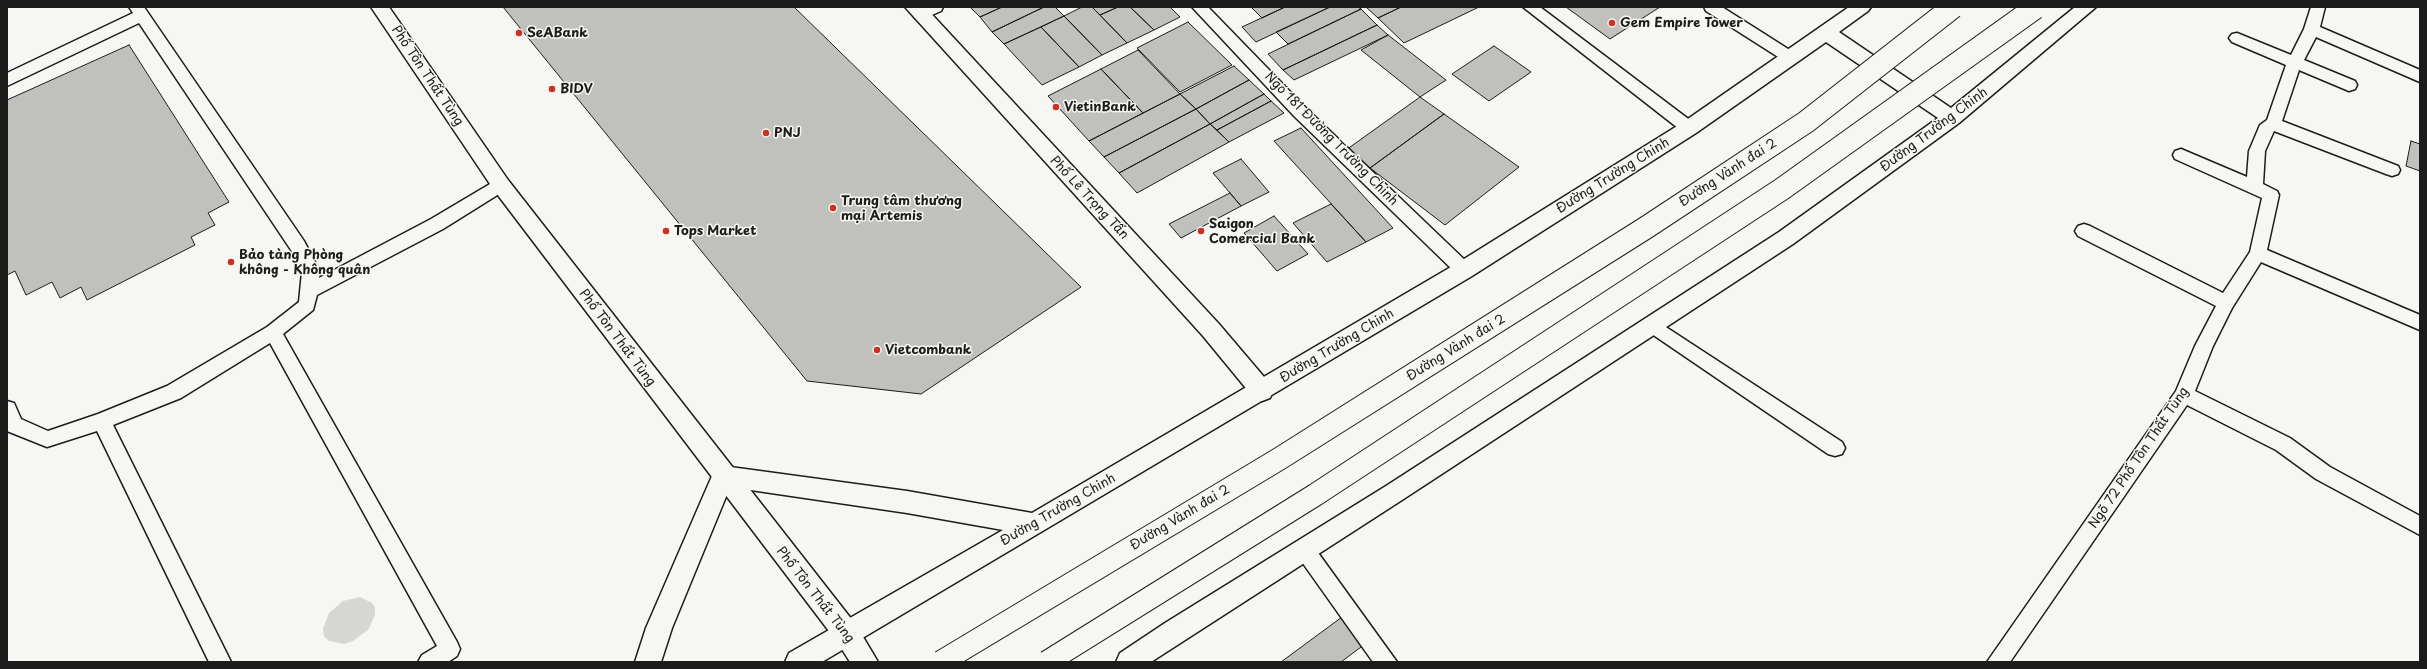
<!DOCTYPE html>
<meta charset="utf-8">
<style>
body{margin:0}
#map{position:relative;width:2427px;height:669px;overflow:hidden;background:#f6f6f2;font-family:"Playpen Sans",sans-serif}
canvas{display:block}
.frame{position:absolute;inset:0;border:8px solid #1c1c1c;pointer-events:none}
</style>
<div id="map">
<canvas width="2427" height="669"></canvas>
<div class="frame"></div>
</div>
<script>
const g = document.querySelector('canvas').getContext('2d');
g.lineJoin = 'round';
function fill(path, color) { g.fillStyle = color; g.fill(path, 'evenodd'); }
const poly = rows => new Path2D(rows.map(r => 'M' + r).join(''));
function trace(path, color, width, dash) { g.strokeStyle = color; g.lineWidth = width; g.lineCap = dash ? 'butt' : 'round'; g.setLineDash(dash || []); g.stroke(path); }
function label(font, color, halo, rows, align = 'center') {
  g.font = font + ' "Playpen Sans",sans-serif'; g.lineWidth = 3; g.setLineDash([]); g.textBaseline = 'middle'; g.strokeStyle = halo; g.fillStyle = color; for (const [text, x, y, turn = 0] of rows) {
    g.save(); g.translate(x, y); g.rotate((+turn || 0) * Math.PI / 180); g.textAlign = isNaN(turn) ? turn : align; if (halo) g.strokeText(text, 0, 0); g.fillText(text, 0, 0); g.restore();
  }
}
fill(poly([
 [360,597,372,603,375,608,375,615,368,630,353,641,344,644,329,641,324,636,323,629,329,613,343,601]
]), '#d6d6d2');
const building = poly([
 [503,7,794,7,1081,287,921,394,807,381,503,7],
 [970,7,1002,7,980,17,970,7],
 [1002,7,1044,7,992,32,980,17,1002,7],
 [1044,7,1055,7,1064,16,1004,44,992,32,1044,7],
 [1082,7,1092,7,1127,43,1102,55,1064,16,1082,7],
 [1092,7,1118,7,1100,15,1092,7],
 [1118,7,1130,7,1154,30,1127,43,1100,15,1118,7],
 [1130,7,1170,7,1180,17,1154,30,1130,7],
 [1251,7,1285,7,1262,18,1251,7],
 [1285,7,1330,7,1256,42,1242,27,1285,7],
 [1330,7,1358,7,1361,9,1288,44,1276,32,1330,7],
 [1366,7,1401,7,1378,18,1366,7],
 [1401,7,1479,7,1404,43,1378,18,1401,7],
 [1566,7,1660,7,1610,39,1566,7],
 [1361,9,1377,25,1283,70,1268,54,1361,9],
 [1064,16,1102,55,1079,67,1041,27,1064,16],
 [1188,22,1232,65,1180,92,1137,48,1188,22],
 [1377,25,1388,35,1294,80,1283,70,1377,25],
 [1041,27,1079,67,1042,85,1004,44,1041,27],
 [1388,35,1446,80,1420,97,1361,50,1388,35],
 [129,45,229,202,208,213,215,225,191,237,195,245,87,300,81,287,60,298,52,282,26,295,15,271,7,275,7,100,129,45],
 [1494,46,1531,72,1489,101,1452,74,1494,46],
 [1138,50,1180,94,1143,113,1101,69,1138,50],
 [1234,66,1249,80,1196,109,1180,94,1234,66],
 [1101,69,1143,113,1089,141,1048,96,1101,69],
 [1249,80,1264,94,1210,124,1196,109,1249,80],
 [1180,94,1196,109,1104,157,1089,141,1180,94],
 [1264,94,1271,101,1217,130,1210,124,1264,94],
 [1420,97,1444,114,1370,168,1346,150,1420,97],
 [1271,101,1284,113,1229,142,1217,130,1271,101],
 [1196,109,1210,124,1119,173,1104,157,1196,109],
 [1444,114,1519,167,1445,225,1370,168,1444,114],
 [1210,124,1229,142,1137,193,1119,173,1210,124],
 [1301,128,1393,228,1366,242,1274,141,1301,128],
 [2411,141,2420,144,2420,171,2406,166,2411,141],
 [1241,159,1269,192,1241,206,1213,173,1241,159],
 [1230,193,1241,206,1181,238,1169,224,1230,193],
 [1331,204,1366,242,1327,262,1293,223,1331,204],
 [1274,216,1308,254,1277,271,1244,233,1274,216],
 [1342,617,1365,644,1341,662,1281,662,1342,617]
]);
fill(building, '#c0c0bd');
trace(building, '#1c1c1c', 1);
const lane = poly([
 [129,7,144,7,304,241,320,272,319,278,431,219,495,181,501,179,507,181,509,185,507,189,443,229,317,295,313,310,283,334,457,642,460,649,457,656,448,662,418,662,422,655,437,646,270,343,181,398,113,425,231,662,209,662,97,431,47,447,7,431,7,401,14,403,21,419,48,431,98,414,167,386,267,327,299,302,302,272,291,250,139,23,7,86,7,73,133,13,129,7],
 [922,7,943,7,941,11,925,18,915,18,912,14,915,10,922,7],
 [1192,7,1208,7,1306,108,1470,265,1473,270,1470,275,1464,277,1458,275,1294,116,1192,7],
 [1523,7,1540,7,1695,124,1697,128,1695,132,1689,134,1683,132,1523,7],
 [1704,7,1722,7,1796,54,1799,58,1796,62,1791,63,1786,62,1706,11,1704,7],
 [2311,7,2325,7,2320,27,2420,70,2420,82,2316,37,2304,60,2355,81,2357,85,2355,89,2349,91,2299,70,2282,121,2398,166,2400,170,2398,174,2392,176,2386,174,2274,131,2265,151,2263,184,2277,191,2279,195,2267,250,2420,315,2420,330,2261,262,2232,308,2213,346,2195,391,2290,438,2330,467,2420,516,2420,535,2316,479,2276,450,2187,405,2010,662,1987,662,2176,391,2195,346,2216,306,2078,236,2075,231,2078,226,2084,224,2090,226,2223,293,2250,252,2262,198,2175,159,2173,155,2175,151,2181,149,2247,177,2249,151,2260,125,2267,120,2286,65,2232,42,2229,38,2232,34,2237,33,2291,55,2304,29,2311,7],
 [1652,318,1842,442,1845,448,1842,454,1835,456,1828,454,1646,330,1643,325,1646,320,1652,318],
 [1304,540,1311,543,1397,662,1373,662,1297,555,1294,549,1297,543,1304,540]
]);
const secondary = poly([
 [371,7,389,7,508,180,856,625,878,662,850,662,838,643,494,190,371,7],
 [905,7,925,7,1219,324,1270,384,1273,391,1270,398,1262,401,1254,398,1203,336,905,7]
]);
const primary = poly([
 [1849,7,1871,7,1868,11,1839,32,1951,108,2075,7,2096,7,1959,123,1793,244,1402,500,1151,662,1116,662,1120,653,1165,623,1386,486,1779,232,1938,118,1826,42,1696,133,1472,276,822,662,785,662,789,653,1003,530,907,513,730,487,672,628,661,662,635,662,646,628,715,469,723,466,907,491,1032,513,1456,264,1682,123,1849,7]
]);
trace(lane, '#1c1c1c', 3);
trace(secondary, '#1c1c1c', 3);
trace(primary, '#1c1c1c', 3);
fill(lane, '#f6f6f2');
fill(secondary, '#f6f6f2');
fill(primary, '#f6f6f2');
const highwayBridge = poly([
 [941,662,1279,459,1647,227,1806,122,1953,7],
 [1047,662,1315,495,1782,189,2035,8]
]);
trace(highwayBridge, '#1c1c1c', 24, []);
trace(highwayBridge, '#f6f6f2', 22);
for (const [x, y, r, color] of [
 [1612,23,4,"#c8321e"],
 [519,33,4,"#c8321e"],
 [552,89,4,"#c8321e"],
 [1056,107,4,"#c8321e"],
 [766,133,4,"#c8321e"],
 [833,208,4,"#c8321e"],
 [666,231,4,"#c8321e"],
 [1201,231,4,"#c8321e"],
 [231,262,4,"#c8321e"],
 [877,350,4,"#c8321e"]
]) { const dot = new Path2D(); dot.arc(x, y, r, 0, 2 * Math.PI); g.fillStyle = color; g.fill(dot); trace(dot, '#f6f6f2', 1.5); }
label('bold 13px', '#1c1c1c', '#f6f6f2', [
 ["Gem Empire Tower",1620,23],
 ["SeABank",527,33],
 ["BIDV",560,89],
 ["VietinBank",1064,107],
 ["PNJ",774,133],
 ["Trung tâm thương",841,201],
 ["mại Artemis",841,216],
 ["Saigon",1209,224],
 ["Comercial Bank",1209,239],
 ["Tops Market",674,231],
 ["Bảo tàng Phòng",239,255],
 ["không - Không quân",239,270],
 ["Vietcombank",885,350]
], 'left');
label('13px', '#1c1c1c', '#f6f6f2', [
 ["Phố Tôn Thất Tùng",427,76,56],
 ["Đường Trường Chinh",1934,130,-37],
 ["Ngõ 181 Đường Trường Chinh",1331,139,45],
 ["Đường Vành đai 2",1728,173,-33],
 ["Đường Trường Chinh",1613,176,-32],
 ["Phố Lê Trọng Tấn",1089,198,47],
 ["Phố Tôn Thất Tùng",617,338,53],
 ["Đường Trường Chinh",1337,346,-31],
 ["Đường Vành đai 2",1456,348,-32],
 ["Ngõ 72 Phố Tôn Thất Tùng",2139,458,-56],
 ["Đường Trường Chinh",1058,510,-30],
 ["Đường Vành đai 2",1180,518,-31],
 ["Phố Tôn Thất Tùng",815,595,52]
]);
</script>
